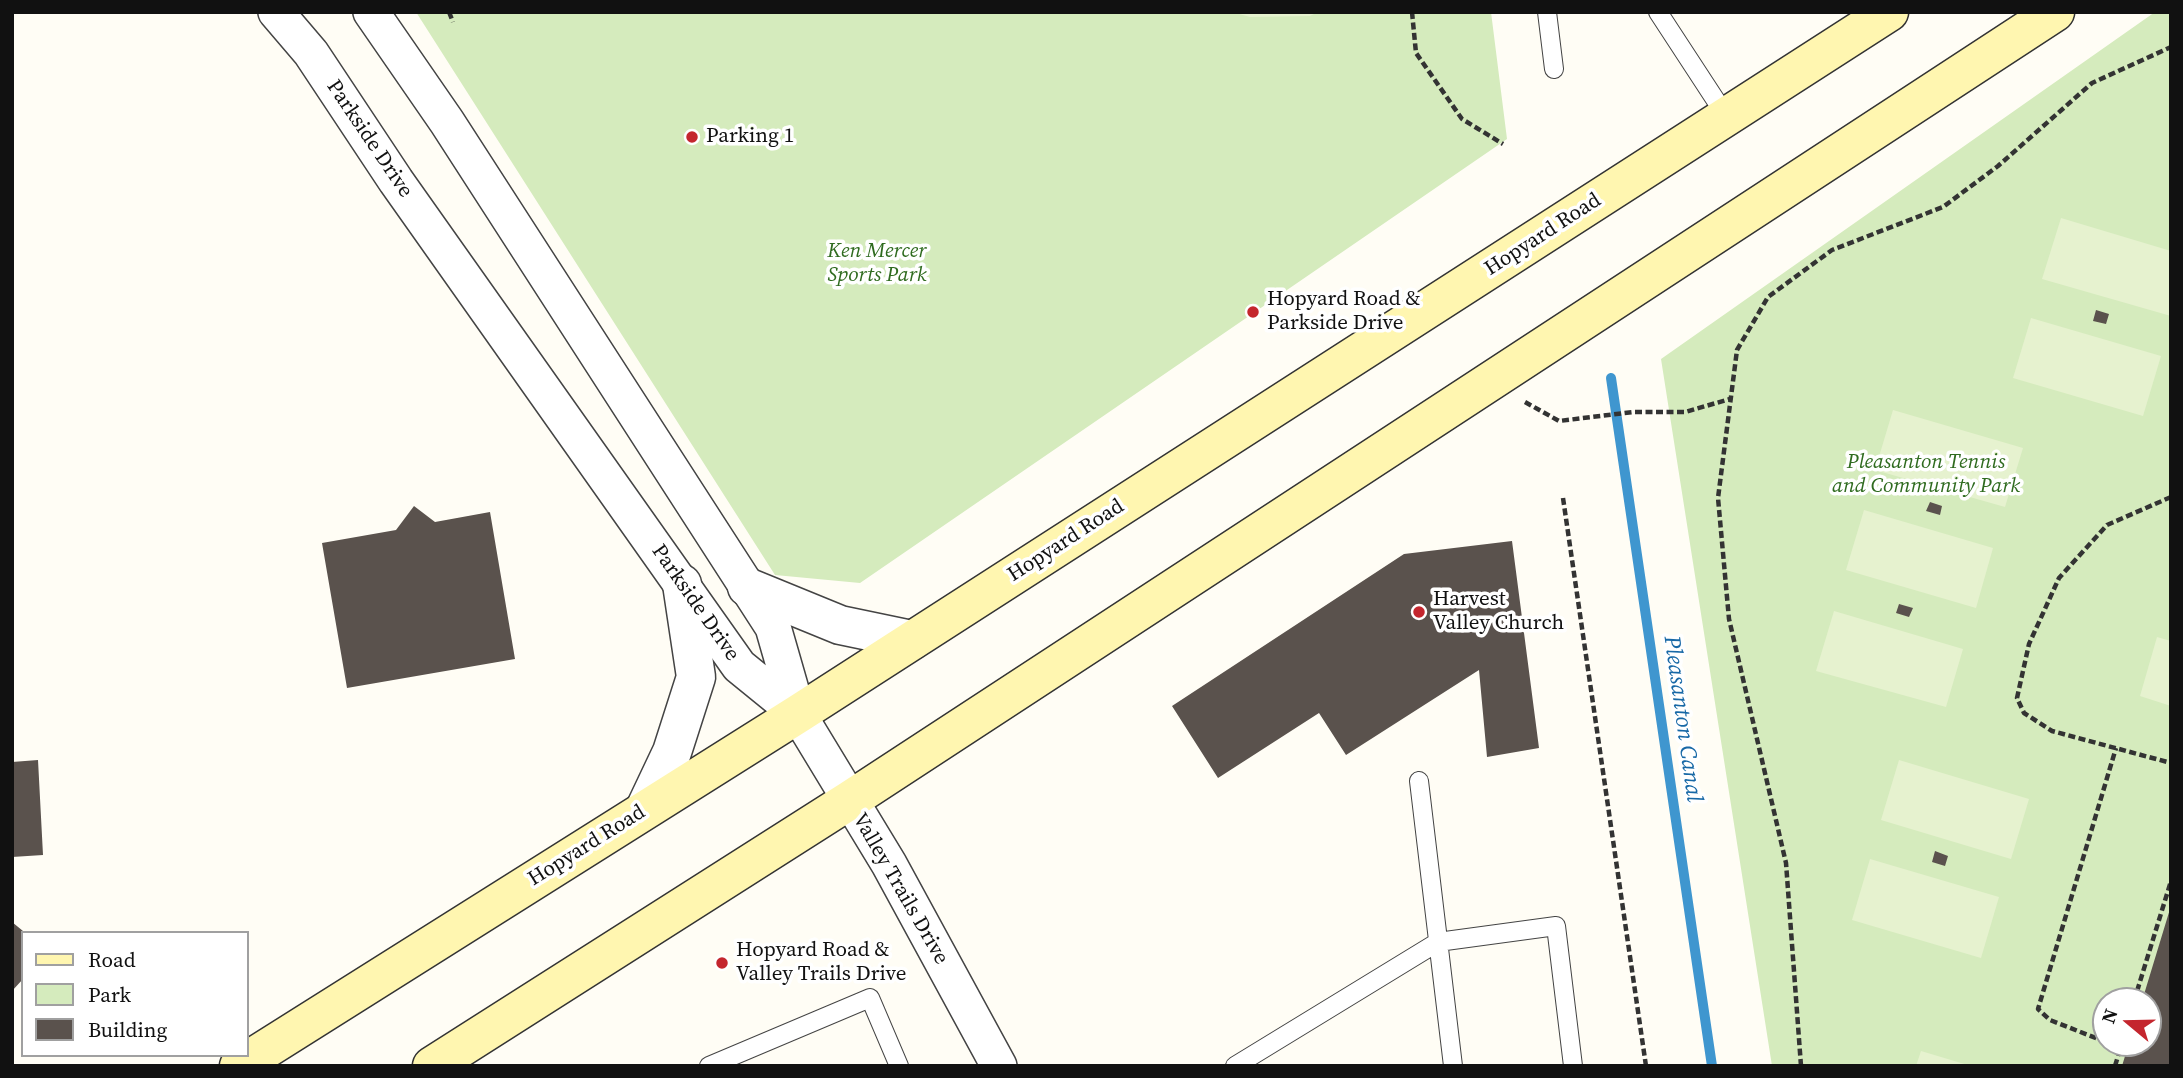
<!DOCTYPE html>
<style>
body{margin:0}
#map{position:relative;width:2183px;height:1078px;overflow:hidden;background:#fffdf5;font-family:"Source Serif 4",serif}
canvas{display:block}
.frame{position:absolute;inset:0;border:14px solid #111;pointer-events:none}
.legend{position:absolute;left:21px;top:931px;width:228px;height:126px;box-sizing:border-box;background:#fff;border:2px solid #a0a0a0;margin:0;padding:9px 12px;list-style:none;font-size:21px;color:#111}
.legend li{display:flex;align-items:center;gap:14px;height:35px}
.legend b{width:35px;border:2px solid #a0a0a0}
.north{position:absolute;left:2092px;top:987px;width:70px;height:70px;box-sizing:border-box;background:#fff;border:2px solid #a0a0a0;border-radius:50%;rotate:289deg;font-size:19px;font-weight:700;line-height:28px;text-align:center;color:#111}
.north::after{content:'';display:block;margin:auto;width:24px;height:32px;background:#c4262e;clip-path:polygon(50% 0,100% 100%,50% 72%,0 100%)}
</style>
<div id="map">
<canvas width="2183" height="1078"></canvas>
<div class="frame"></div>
<ul class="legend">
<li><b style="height:9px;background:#fff6b0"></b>Road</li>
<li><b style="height:19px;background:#d5ebbd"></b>Park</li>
<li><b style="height:19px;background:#5a524d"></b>Building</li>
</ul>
<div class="north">N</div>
</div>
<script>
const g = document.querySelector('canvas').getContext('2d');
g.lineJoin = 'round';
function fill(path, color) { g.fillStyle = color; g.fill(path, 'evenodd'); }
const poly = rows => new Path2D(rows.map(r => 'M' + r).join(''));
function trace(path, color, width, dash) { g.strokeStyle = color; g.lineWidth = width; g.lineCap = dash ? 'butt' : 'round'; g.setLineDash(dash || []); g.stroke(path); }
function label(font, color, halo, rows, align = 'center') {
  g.font = font + ' "Source Serif 4",serif'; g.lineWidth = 7; g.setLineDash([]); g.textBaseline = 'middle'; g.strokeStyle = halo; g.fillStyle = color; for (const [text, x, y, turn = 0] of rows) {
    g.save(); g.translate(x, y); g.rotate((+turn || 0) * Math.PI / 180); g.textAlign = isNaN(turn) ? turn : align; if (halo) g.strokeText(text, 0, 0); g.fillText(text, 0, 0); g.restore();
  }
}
fill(poly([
 [416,12,1491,12,1507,139,860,583,775,575],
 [2155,12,2171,12,2171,1066,1772,1066,1661,359],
 [2106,1001,2148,1001,2148,1043,2106,1043]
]), '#d5ebbd');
fill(poly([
 [1232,12,1318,12,1310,16,1250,17],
 [2061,218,2171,251,2171,316,2042,279],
 [2031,318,2161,356,2143,416,2013,378],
 [1893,410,2023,448,2005,507,1875,470],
 [1864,510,1993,548,1976,608,1846,570],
 [1834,611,1963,649,1946,707,1816,671],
 [2157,637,2171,641,2171,706,2140,696],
 [1899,760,2029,799,2011,859,1881,820],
 [1870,859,1999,897,1981,958,1852,920],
 [1921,1051,1971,1066,1916,1066]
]), '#e6f2cf');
trace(poly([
 [1611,378,1712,1066]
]), '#3f96cf', 10);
fill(poly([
 [2096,310,2109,314,2106,324,2093,321],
 [1930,502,1942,506,1940,515,1926,511],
 [414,506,435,522,490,512,515,659,347,688,322,543,396,530],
 [1512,541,1539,748,1487,757,1479,670,1346,755,1319,713,1218,778,1172,706,1404,554],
 [1899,604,1913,608,1909,617,1896,613],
 [38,760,43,855,12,857,12,762],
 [1935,851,1948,856,1945,866,1932,862],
 [2170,909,2171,1066,2122,1066,2129,1043,2148,1043,2148,1001,2142,1001],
 [12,922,23,931,23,979,12,991]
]), '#5a524d');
const service = poly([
 [1547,12,1554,69],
 [1658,12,1726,116],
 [1419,781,1453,1066],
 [709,1066,870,998,899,1066],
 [1235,1066,1438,942,1556,926,1573,1066]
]);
const minor = poly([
 [276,12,311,53,396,181,739,666,798,714],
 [371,12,447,122,773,627,798,714,889,864,999,1066]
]);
const tertiary = poly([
 [747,587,840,625,912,640],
 [645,809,672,752,696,677,682,584]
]);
const secondary = poly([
 [239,1066,798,714,1889,12],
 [432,1066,850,800,2055,12]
]);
trace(service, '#444', 20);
trace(minor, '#444', 38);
trace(tertiary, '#444', 41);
trace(secondary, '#333', 41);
trace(poly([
 [449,12,453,22],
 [1412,12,1416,53,1462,119,1503,144],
 [1525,402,1559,421,1633,412,1685,412,1730,399],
 [2171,497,2107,525,2059,578,2029,644,2017,698,2024,713,2052,731,2171,763],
 [1563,498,1646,1066],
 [2134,1001,2171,881],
 [2106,1042,2050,1020,2038,1009,2116,748],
 [2108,1043,2120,1048],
 [1801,1066,1786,863,1729,619,1718,498,1737,350,1768,297,1832,250,1943,207,1998,166,2092,83,2171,47],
 [2115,1066,2122,1043]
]), '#333', 4.5, [7, 3.5]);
trace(service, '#fff', 18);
trace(minor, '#fff', 35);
trace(tertiary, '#fff', 38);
trace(secondary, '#fff6b0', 38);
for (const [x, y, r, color] of [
 [692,137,7,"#c4262e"],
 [1253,312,7,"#c4262e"],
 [1419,612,7,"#c4262e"],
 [722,963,7,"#c4262e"]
]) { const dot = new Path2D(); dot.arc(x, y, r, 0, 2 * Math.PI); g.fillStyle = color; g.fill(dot); trace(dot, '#fff', 2.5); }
label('21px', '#111', '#fff', [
 ["Parking 1",706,137],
 ["Hopyard Road &",1267,300],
 ["Parkside Drive",1267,324],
 ["Harvest",1433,600],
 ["Valley Church",1433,624],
 ["Hopyard Road &",736,951],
 ["Valley Trails Drive",736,975]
], 'left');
label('21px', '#111', '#fff', [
 ["Parkside Drive",369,139,56],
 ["Hopyard Road",1543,235,-33],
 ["Hopyard Road",1066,541,-33],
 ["Parkside Drive",695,603,55],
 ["Hopyard Road",587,846,-32],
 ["Valley Trails Drive",900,889,60]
]);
label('italic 21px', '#2f6b1f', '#fff', [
 ["Ken Mercer",877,252],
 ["Sports Park",877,276],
 ["Pleasanton Tennis",1926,463],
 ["and Community Park",1926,487]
]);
label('italic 23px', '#1768a6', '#fff', [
 ["Pleasanton Canal",1682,719,82]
]);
</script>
